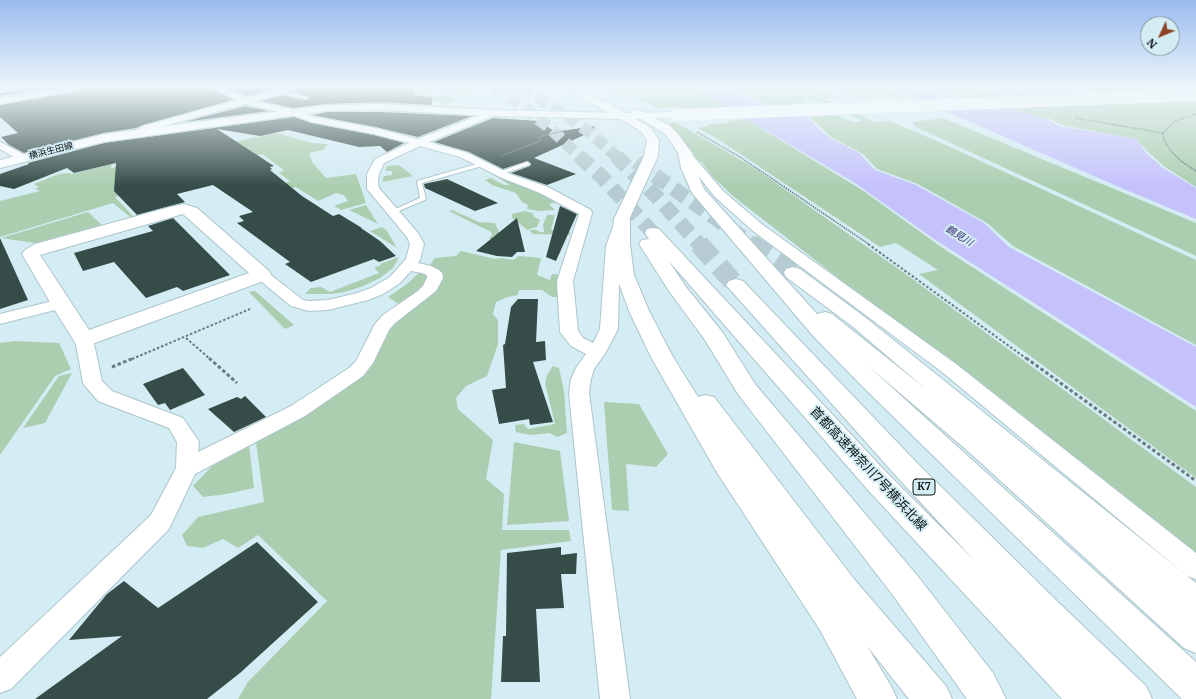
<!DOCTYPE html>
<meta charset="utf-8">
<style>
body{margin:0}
#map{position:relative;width:1196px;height:699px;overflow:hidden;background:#d4ecf3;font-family:Merriweather,serif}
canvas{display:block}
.north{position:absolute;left:1140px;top:16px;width:40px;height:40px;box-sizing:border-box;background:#d4ecf3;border:1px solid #84969b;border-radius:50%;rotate:226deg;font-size:11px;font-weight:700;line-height:16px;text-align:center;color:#0b1416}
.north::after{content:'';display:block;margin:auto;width:14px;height:18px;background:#8b4323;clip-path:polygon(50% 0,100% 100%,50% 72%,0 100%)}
</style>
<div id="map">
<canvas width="1196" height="699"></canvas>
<div class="north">N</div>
</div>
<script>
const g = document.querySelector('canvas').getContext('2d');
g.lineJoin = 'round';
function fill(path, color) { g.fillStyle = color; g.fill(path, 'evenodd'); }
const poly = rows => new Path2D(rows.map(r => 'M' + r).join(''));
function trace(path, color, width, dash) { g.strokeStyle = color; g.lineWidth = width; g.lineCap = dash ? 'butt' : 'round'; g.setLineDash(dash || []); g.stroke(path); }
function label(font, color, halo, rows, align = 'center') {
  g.font = font + ' Merriweather,"Noto Sans JP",serif'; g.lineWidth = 4; g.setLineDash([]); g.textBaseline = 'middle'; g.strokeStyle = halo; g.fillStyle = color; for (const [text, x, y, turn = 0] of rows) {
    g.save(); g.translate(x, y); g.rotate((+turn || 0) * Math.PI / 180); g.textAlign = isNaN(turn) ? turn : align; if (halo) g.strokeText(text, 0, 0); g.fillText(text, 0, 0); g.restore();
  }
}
fill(poly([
 [391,88,441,88,431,89,424,95,405,94,386,100,394,104,412,99,399,105,368,104],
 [445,88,469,88,471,89,469,93,441,107,438,107,444,102,425,100,427,97,436,96,435,97,436,98,439,95,455,96,452,98,454,98,462,93,457,90],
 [615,88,694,88,731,109,716,107,716,113,705,107,684,110,676,106,659,109],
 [736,88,817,88,838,98,825,99,839,106,830,106,810,98,802,100,807,103,797,102,792,108,784,109,757,101],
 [840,88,884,88,913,103,888,95,866,98],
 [933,88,972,88,1010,96,1046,107,1196,100,1196,187,1165,167,1147,151,1136,139,1062,125,1050,119,1025,113,981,100,966,99],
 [1054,88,1196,88,1196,89,1102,92],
 [857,114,876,122,890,121,946,145,1196,260,1196,345,1013,246,987,223,918,184,877,169,863,154,831,137,810,117,835,115,853,122,859,122,862,120,850,115],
 [943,118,1196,223,1196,256,916,127,912,122],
 [746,119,862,190,944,249,1196,411,1196,478,919,274,938,270,896,243,880,247,721,141,698,128,710,126,708,124,729,123,728,121],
 [675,122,753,167,907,275,1196,487,1196,557,733,196,712,176,702,163,692,154,688,148,672,131,669,123],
 [277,133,312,143,328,144,323,150,309,153,312,162,326,178,356,174,366,203,341,210,334,206,348,201,344,195,336,193,318,201,296,187,288,189,282,184,290,181,279,173,284,170,262,154,154,181,159,186,115,197,133,216,130,217,113,203,0,237,0,201,40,191,35,189,39,187,34,184,59,174,69,173,72,174,112,164,111,168,128,166,224,144],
 [399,165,413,176,382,182,384,176,392,175,392,171,385,171,387,166],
 [497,174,543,192,558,202,549,204,555,210,539,211,527,209,528,205,522,202,516,193,492,185,485,180,491,178,504,185,510,185,494,175],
 [366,205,378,224,349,210],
 [452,210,479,222,495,223,502,239,501,241,489,239,492,235,491,232,449,211],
 [524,211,533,213,534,217,540,220,537,227,527,230,518,222,512,218,512,214],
 [88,212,102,225,35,243,1,238],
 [547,215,555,215,551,230,570,232,570,235,532,234,530,230,536,230,540,232,544,232,543,225],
 [382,227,387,231,397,248,370,231],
 [461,251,495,259,502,258,513,260,519,256,541,258,537,275,550,280,552,274,560,275,559,297,552,297,542,290,519,290,518,295,508,297,496,302,493,314,498,320,498,344,487,376,466,386,456,398,458,409,493,440,486,479,504,494,502,530,569,530,571,541,501,550,491,699,238,699,248,682,327,601,258,535,238,548,223,539,203,548,187,546,182,535,198,517,264,502,256,442,322,402,390,327,436,288,429,266,435,258,456,256],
 [399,257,393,268,380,278,363,286,345,292,330,294,305,294,311,288,321,287,330,292,379,273,374,268,381,265,380,264],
 [420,272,428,276,428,281,423,288,400,305,388,297,407,284],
 [255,291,294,325,285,329,249,292],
 [14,341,59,343,71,369,55,376,0,455,0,343],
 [553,366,559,368,564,391,567,433,557,437,550,433,530,435,516,432,515,425,524,424,528,429,555,424,545,383,547,375],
 [72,373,45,423,23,428,59,376],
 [604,402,639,404,668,454,656,467,626,464,629,511,612,510],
 [514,442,560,451,569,521,507,525],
 [249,444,254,488,226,494,203,497,193,486,215,463]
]), '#acceb0');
fill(poly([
 [694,88,733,88,754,101,807,116,823,133,832,139,859,153,875,170,916,185,984,223,1009,247,1196,347,1196,407,934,239,855,183],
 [892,88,934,88,963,99,979,100,1047,119,1059,126,1137,139,1146,153,1163,168,1196,188,1196,219,1119,187],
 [976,88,1050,88,1076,92,1104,93,1193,89,1196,91,1035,100]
]), '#c5c2fb');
fill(poly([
 [26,88,49,88,0,96,0,93],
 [78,88,211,88,233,100,143,125,136,128,104,133,24,153,9,145,1,137,18,133,0,117,0,105,73,92],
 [227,88,276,88,246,96],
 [297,88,414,88,415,95,432,97,432,105,381,102,327,104,293,108,261,101,281,95,306,100,309,99,309,97,307,96,292,92,295,91],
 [245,106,269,111,184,122],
 [327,112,381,112,472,116,418,137,375,127,312,115],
 [294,117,312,123,374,135,404,143,387,152,380,146,359,147,288,130,260,136,217,129,274,166,270,167,272,169,270,170,302,196,333,216,339,214,362,228,361,228,380,241,396,256,379,262,374,259,311,282,285,264,290,262,237,223,244,221,239,216,253,212,213,185,177,194,185,202,137,215,114,191,116,163,74,173,67,168,14,189,0,186,0,174,29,164,28,163,104,143],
 [493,118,540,121,555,132,594,126,595,130,534,158,576,174,547,185,511,173,530,166,531,164,528,161,503,169,469,152,434,142],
 [447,179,498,203,475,211,425,188,424,184],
 [560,206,577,214,556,261,546,257],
 [173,218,230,275,183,291,177,287,146,298,114,262,83,271,74,253,153,231,148,226],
 [517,218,525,252,517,252,512,257,497,256,476,251],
 [0,238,28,300,0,309],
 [518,299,538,299,536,342,545,341,546,360,533,362,553,422,530,425,529,419,499,424,492,390,506,388,503,345,505,344,511,307],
 [183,368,205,395,170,410,165,403,158,405,143,384],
 [245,396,266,417,234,432,208,409,237,397,241,399],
 [257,542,318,602,240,673,207,699,35,699,122,636,69,640,107,594,124,581,158,608],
 [561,547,561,555,577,553,576,574,561,574,564,608,536,609,540,682,501,682,503,636,506,636,507,553]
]), '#364c48');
trace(poly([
 [494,88,513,100,550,128,580,157],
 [521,88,557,109,588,131,617,157]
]), '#b6ccd2', 12, [12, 6]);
trace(poly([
 [579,156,602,177,653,233],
 [616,156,656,196,700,245],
 [636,162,753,245]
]), '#b6ccd2', 15, [15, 8]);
trace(poly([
 [699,244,736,285],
 [751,244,793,273]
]), '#b6ccd2', 20, [20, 10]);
const lane = poly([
 [278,91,306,97,308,98,306,99,276,93,278,91],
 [484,162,486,163,486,165,422,183,426,199,425,200,394,213,389,212,420,198,417,181,484,162],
 [527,162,530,164,529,165,499,175,496,173,527,162]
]);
const street = poly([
 [58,88,77,88,73,91,0,104,0,98,58,88],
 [212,88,223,88,246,98,282,88,296,88,295,90,255,101,295,110,314,117,375,128,418,139,490,111,496,111,498,113,496,115,429,142,468,153,510,174,548,187,591,210,592,213,573,281,578,331,583,338,593,343,600,329,606,246,614,224,624,224,626,227,620,246,618,329,606,352,594,369,591,379,589,393,630,699,600,699,569,393,571,379,576,368,586,354,571,346,560,332,557,281,579,214,540,193,502,178,460,157,420,146,384,163,379,174,378,182,379,188,418,233,424,244,420,260,418,263,431,266,439,270,442,273,443,278,436,291,395,323,389,330,373,363,363,376,305,416,195,474,169,529,11,689,0,693,0,657,151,515,176,468,177,442,169,428,98,401,86,387,83,383,75,339,78,335,84,334,90,335,93,339,102,381,112,391,183,418,199,442,198,452,291,406,349,368,356,361,375,324,383,315,418,291,423,286,427,278,427,275,422,273,411,271,400,283,383,294,368,300,328,310,309,311,291,306,257,278,254,275,257,272,262,270,267,272,303,300,309,301,328,300,357,293,371,288,390,277,406,259,410,244,407,237,367,189,367,174,375,159,409,143,374,134,312,122,289,114,245,104,149,130,140,135,132,135,131,133,143,126,237,100,212,88],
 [0,142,27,156,28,158,27,160,19,160,0,149,0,142],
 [685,150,689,151,723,191,763,225,956,364,1196,553,1196,579,1187,576,942,372,753,231,715,197,680,153,685,150],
 [61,299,67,301,69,304,67,307,0,324,0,314,61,299]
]);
const secondary = poly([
 [563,88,576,88,612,105,650,127,659,140,658,156,628,222,622,224,616,222,614,219,644,156,647,140,642,133,631,125,563,88],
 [636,109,669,125,677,133,692,153,690,156,680,156,669,139,661,131,632,114,630,112,632,110,636,109],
 [184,204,197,208,269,271,271,275,269,279,92,344,84,345,76,344,51,304,22,254,25,250,35,244,170,207,184,204],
 [183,214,249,273,89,330,40,255,183,214]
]);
const primary = poly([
 [381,104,493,110,626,113,676,112,680,113,682,115,680,117,676,118,626,119,493,116,381,110,327,111,104,142,0,168,0,160,104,134,327,105,381,104]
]);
const highway = poly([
 [685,149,690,150,692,153,695,168,704,189,817,314,825,312,832,314,927,390,852,326,786,277,784,273,786,269,793,267,800,269,866,318,1196,583,1196,653,1184,648,969,452,867,365,1196,662,1196,699,1182,699,864,388,814,337,692,193,681,168,678,153,680,150,685,149],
 [622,214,628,216,630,219,630,244,634,275,649,311,673,357,698,397,705,395,714,397,854,579,946,686,952,699,909,699,867,646,891,686,897,699,857,699,820,630,716,471,651,357,629,311,616,275,612,244,614,219,616,216,622,214],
 [653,228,659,229,887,473,975,561,898,478,726,285,729,281,736,279,743,281,918,464,1059,603,1146,686,1152,699,1062,699,867,489,668,260,686,287,723,333,755,384,916,574,993,673,1006,699,967,699,892,594,738,394,705,340,669,291,639,244,642,240,649,239,645,233,647,229,653,228]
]);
trace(lane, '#adc5cc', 2);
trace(street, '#adc5cc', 2);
trace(secondary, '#adc5cc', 2);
trace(primary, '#adc5cc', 2);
trace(highway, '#adc5cc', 2);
trace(poly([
 [610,88,631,98],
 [1196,114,1175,121,1163,133,1164,140,1170,150,1181,161,1196,171],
 [1075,118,1163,133],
 [697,132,740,157,870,245],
 [501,156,540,141,539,137,566,130]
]), '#6b7b80', 1.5, [1.5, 1]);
trace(poly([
 [868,244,1027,359],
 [186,338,210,359],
 [132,359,250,309]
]), '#6b7b80', 2, [2.5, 2]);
trace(poly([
 [209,358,237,383],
 [1026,358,1196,481],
 [112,367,134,358]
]), '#6b7b80', 3, [3.5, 2.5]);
fill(lane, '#fff');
fill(street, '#fff');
fill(secondary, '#fff');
fill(primary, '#fff');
fill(highway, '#fff');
const primaryBridge = poly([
 [676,115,1196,95]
]);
trace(primaryBridge, '#adc5cc', 12, []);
trace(primaryBridge, '#fff', 12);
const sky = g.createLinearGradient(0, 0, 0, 186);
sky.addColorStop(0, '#9abaf0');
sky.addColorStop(0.47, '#ecf6fa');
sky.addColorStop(1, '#ecf6fa00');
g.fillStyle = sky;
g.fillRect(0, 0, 1196, 186);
label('9px', '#0b1416', '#d4ecf3', [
 ["横浜生田線",51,151,-14]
]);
label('italic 10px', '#3f3578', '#d4ecf3', [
 ["鶴見川",959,236,32]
]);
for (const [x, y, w] of [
 [924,487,22]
]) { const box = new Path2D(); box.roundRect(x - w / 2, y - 8, w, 16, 3); g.fillStyle = '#d4ecf3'; g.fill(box); trace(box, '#0b1416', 1); }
label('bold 10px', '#0b1416', null, [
 ["K7",924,487]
]);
label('13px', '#0b1416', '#d4ecf3', [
 ["首都高速神奈川7号横浜北線",868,469,47]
]);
</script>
